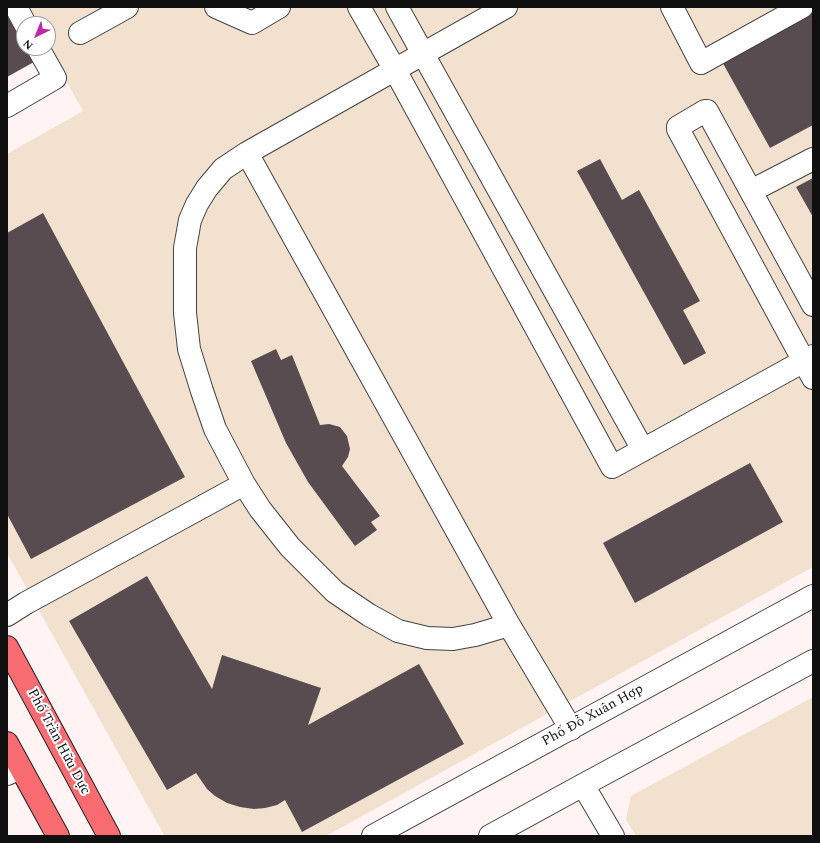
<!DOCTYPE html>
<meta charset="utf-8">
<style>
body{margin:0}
#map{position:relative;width:820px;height:843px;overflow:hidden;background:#fff3f3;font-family:Spectral,serif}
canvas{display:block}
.frame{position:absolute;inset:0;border:8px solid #101010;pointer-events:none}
.north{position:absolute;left:16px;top:16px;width:40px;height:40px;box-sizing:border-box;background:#fff;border:1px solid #9f9f9f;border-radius:50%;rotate:223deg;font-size:11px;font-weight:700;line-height:16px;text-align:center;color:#101010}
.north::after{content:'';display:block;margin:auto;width:14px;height:18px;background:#c028a8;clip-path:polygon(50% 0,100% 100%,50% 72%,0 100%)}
</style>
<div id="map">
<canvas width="820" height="843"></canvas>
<div class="frame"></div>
<div class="north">N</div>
</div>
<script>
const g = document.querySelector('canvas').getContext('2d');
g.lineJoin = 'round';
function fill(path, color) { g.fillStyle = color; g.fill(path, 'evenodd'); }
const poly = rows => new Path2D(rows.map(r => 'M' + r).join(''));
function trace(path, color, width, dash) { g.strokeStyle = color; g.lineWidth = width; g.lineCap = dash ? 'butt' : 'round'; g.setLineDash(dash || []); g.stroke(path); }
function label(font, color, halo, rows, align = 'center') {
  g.font = font + ' Spectral,serif'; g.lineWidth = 4; g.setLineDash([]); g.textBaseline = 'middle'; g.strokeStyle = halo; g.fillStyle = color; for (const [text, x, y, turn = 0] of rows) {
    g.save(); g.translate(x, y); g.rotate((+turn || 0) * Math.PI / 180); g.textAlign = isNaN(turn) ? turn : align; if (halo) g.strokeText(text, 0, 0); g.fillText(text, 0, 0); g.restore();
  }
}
fill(poly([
 [25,7,813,7,813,567,326,836,167,836,164,835,7,553,7,154,83,111,48,48,48,24,35,24],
 [813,697,813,836,636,836,626,819,631,796]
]), '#f1e1ce');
fill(poly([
 [813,7,813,125,770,148,720,58],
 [7,15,24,44,24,48,26,48,34,62,7,77],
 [600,159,622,200,639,190,700,301,683,310,706,353,684,365,577,171],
 [813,178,813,217,796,187],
 [43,213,185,477,31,559,7,514,7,233],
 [276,349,281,360,292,355,320,425,329,424,340,427,347,436,350,449,348,457,342,466,380,516,371,522,377,530,355,546,308,482,286,443,251,361],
 [750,463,783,522,635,603,603,543],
 [147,576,212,689,222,655,321,688,308,725,419,664,464,744,302,832,285,800,277,805,265,808,254,809,240,807,227,803,215,796,207,789,196,773,167,790,69,621]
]), '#594c51');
const minor = poly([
 [16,7,25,24],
 [216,7,252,23,279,7],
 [359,7,395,70,612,467,813,356],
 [397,7,643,450],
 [506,7,247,153,223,169,207,188,197,204,190,220,185,248,185,313,189,349,202,391,215,429,244,484,260,509,290,547,335,592,369,615,398,631,427,638,453,639,475,635,509,625],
 [672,7,701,63,802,7],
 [80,33,127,7],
 [7,106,55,78,38,48],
 [247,153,509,625,571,729],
 [751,191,813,159],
 [813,305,707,111,705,111,683,124,678,127,678,129,813,378],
 [7,615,26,603,244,484],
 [7,774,20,768],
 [583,785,613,836],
 [373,836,813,596],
 [490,836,583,785,813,661]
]);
const major = poly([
 [7,647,109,836],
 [7,743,58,836]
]);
trace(minor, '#434343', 24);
trace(major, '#212121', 24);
trace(minor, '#fff', 22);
trace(major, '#f76b71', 22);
label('14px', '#101010', '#fff', [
 ["Phố Đỗ Xuân Hợp",593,716,-29],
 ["Phố Trần Hữu Dực",58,742,62]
]);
</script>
